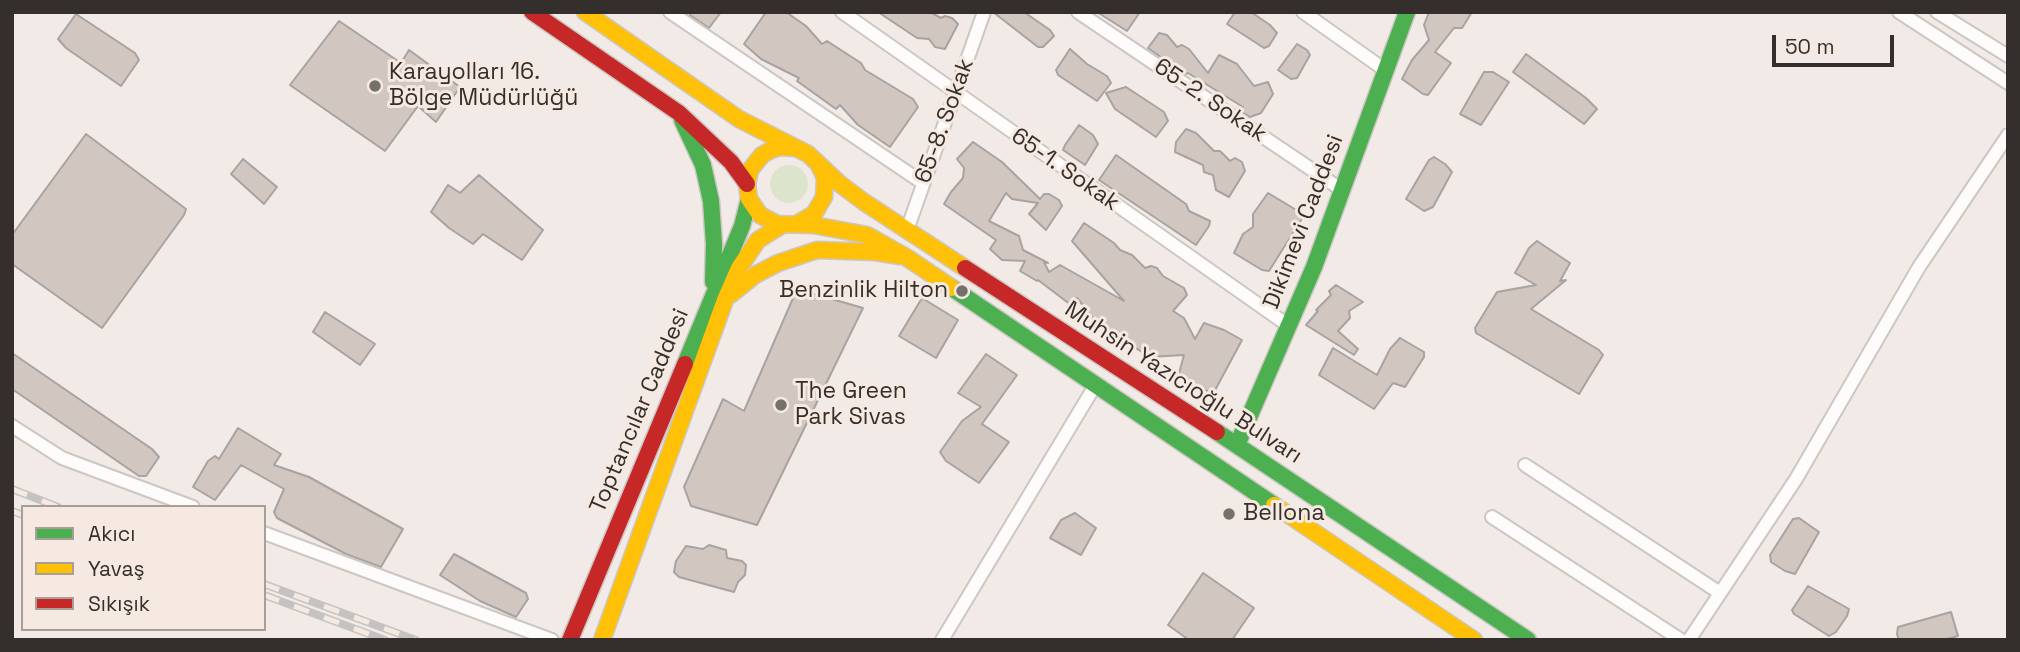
<!DOCTYPE html>
<meta charset="utf-8">
<style>
body{margin:0}
#map{position:relative;width:2020px;height:652px;overflow:hidden;background:#f1eae6;font-family:"Space Grotesk",sans-serif}
canvas{display:block}
.frame{position:absolute;inset:0;border:14px solid #342f2c;pointer-events:none}
.legend{position:absolute;left:21px;top:505px;width:245px;height:126px;box-sizing:border-box;background:#f5e9e1;border:2px solid #a89f99;margin:0;padding:9px 12px;list-style:none;font-size:21px;color:#342f2c}
.legend li{display:flex;align-items:center;gap:14px;height:35px}
.legend b{width:35px;border:2px solid #a89f99}
.scale{position:absolute;left:1772px;top:35px;width:122px;height:32px;box-sizing:border-box;border:4px solid #342f2c;border-top:0;padding-left:9px;font-size:21px;line-height:24px;white-space:nowrap;color:#342f2c;-webkit-text-stroke:5px #f5e9e1;paint-order:stroke}
</style>
<div id="map">
<canvas width="2020" height="652"></canvas>
<div class="frame"></div>
<ul class="legend">
<li><b style="height:9px;background:#4caf50"></b>Akıcı</li>
<li><b style="height:9px;background:#ffc107"></b>Yavaş</li>
<li><b style="height:9px;background:#c62828"></b>Sıkışık</li>
</ul>
<div class="scale">50 m</div>
</div>
<script>
const g = document.querySelector('canvas').getContext('2d');
g.lineJoin = 'round';
function fill(path, color) { g.fillStyle = color; g.fill(path, 'evenodd'); }
const poly = rows => new Path2D(rows.map(r => 'M' + r).join(''));
function trace(path, color, width, dash) { g.strokeStyle = color; g.lineWidth = width; g.lineCap = dash ? 'butt' : 'round'; g.setLineDash(dash || []); g.stroke(path); }
function label(font, color, halo, rows, align = 'center') {
  g.font = font + ' "Space Grotesk",sans-serif'; g.lineWidth = 6; g.setLineDash([]); g.textBaseline = 'middle'; g.strokeStyle = halo; g.fillStyle = color; for (const [text, x, y, turn = 0] of rows) {
    g.save(); g.translate(x, y); g.rotate((+turn || 0) * Math.PI / 180); g.textAlign = isNaN(turn) ? turn : align; if (halo) g.strokeText(text, 0, 0); g.fillText(text, 0, 0); g.restore();
  }
}
fill(poly([
 '770 184a19 19 0 1 1 38 0a19 19 0 1 1-38 0Z'
]), '#dde4cc');
const building = poly([
 [690,12,721,12,709,28,690,15,690,12],
 [766,12,786,12,806,26,822,44,827,41,861,63,865,70,913,99,918,107,890,147,858,125,840,105,836,109,797,81,799,78,761,59,744,44,766,12],
 [878,12,930,12,941,18,945,16,952,18,958,24,945,49,935,47,929,39,917,38,878,12],
 [993,12,1024,12,1050,30,1054,36,1043,47,1038,47,993,12],
 [1097,12,1140,12,1127,31,1097,12],
 [1235,12,1251,12,1270,25,1277,33,1269,46,1264,48,1227,24,1235,12],
 [1429,12,1472,12,1462,28,1454,28,1435,52,1451,63,1428,95,1423,94,1402,79,1412,60,1429,40,1424,25,1429,12],
 [76,14,135,53,139,60,121,86,66,48,58,39,76,14],
 [339,21,401,63,409,50,460,87,436,122,418,106,385,151,290,85,339,21],
 [1159,33,1167,35,1177,47,1182,45,1189,49,1208,73,1219,55,1237,64,1254,86,1268,82,1273,94,1261,113,1250,117,1240,111,1243,107,1188,73,1185,74,1148,48,1159,33],
 [1297,44,1307,50,1310,55,1297,78,1291,79,1278,70,1297,44],
 [1070,49,1087,64,1107,76,1111,83,1097,101,1058,75,1056,70,1070,49],
 [1526,54,1586,98,1597,109,1584,124,1513,72,1526,54],
 [1484,72,1493,72,1509,82,1481,125,1460,114,1484,72],
 [1126,87,1164,112,1168,121,1156,137,1115,109,1106,93,1126,87],
 [1079,125,1093,135,1098,144,1085,165,1063,150,1065,145,1079,125],
 [1186,129,1196,133,1214,151,1220,151,1230,161,1235,158,1242,162,1245,171,1229,197,1216,190,1213,175,1204,172,1203,165,1175,152,1176,142,1186,129],
 [86,134,186,209,184,215,102,328,12,264,12,235,86,134],
 [973,142,1002,162,1040,199,1044,194,1049,194,1059,200,1062,206,1046,230,1029,214,1038,203,1012,199,1006,193,989,221,1019,236,1023,250,1048,263,1044,262,1049,272,1060,265,1124,301,1072,241,1084,223,1114,243,1120,250,1132,255,1145,268,1151,266,1157,268,1163,276,1184,288,1187,295,1173,311,1184,318,1195,339,1204,323,1224,330,1242,340,1213,394,1178,377,1184,355,1149,357,1095,320,1077,298,1071,305,1038,280,1037,281,1020,271,1025,261,1002,260,990,249,996,240,944,204,951,192,963,178,964,168,957,159,973,142],
 [1116,155,1186,204,1189,211,1210,221,1209,226,1196,245,1099,180,1116,155],
 [1434,157,1445,164,1452,172,1433,207,1424,211,1406,199,1429,160,1434,157],
 [243,159,277,187,264,204,231,174,243,159],
 [479,175,543,230,522,260,483,234,473,244,449,228,431,212,448,185,460,193,479,175],
 [1268,193,1298,211,1303,217,1269,271,1262,270,1234,253,1243,234,1253,227,1253,214,1268,193],
 [1537,241,1570,263,1560,281,1566,280,1531,309,1599,350,1603,355,1579,394,1486,339,1476,333,1475,328,1497,292,1536,285,1515,273,1529,248,1537,241],
 [1336,285,1363,302,1349,311,1350,318,1338,331,1358,349,1354,355,1306,325,1318,311,1316,310,1331,295,1329,291,1336,285],
 [797,289,863,308,757,525,691,506,684,487,723,399,744,411,797,289],
 [922,298,958,320,936,358,899,336,922,298],
 [325,312,375,344,360,365,313,332,325,312],
 [1400,338,1424,352,1424,357,1405,387,1393,383,1374,409,1319,375,1333,348,1377,375,1390,349,1400,338],
 [12,353,152,449,159,457,146,476,139,476,12,389,12,353],
 [986,354,1017,375,982,424,1009,442,979,483,946,461,940,452,962,421,981,407,958,393,986,354],
 [238,428,281,454,274,465,309,477,403,529,381,567,346,554,277,518,274,512,284,489,241,465,215,500,193,487,208,461,215,456,219,459,238,428],
 [1075,513,1096,528,1081,555,1050,538,1061,520,1075,513],
 [1799,518,1819,532,1795,574,1785,571,1771,562,1770,555,1793,519,1799,518],
 [709,545,726,550,727,558,742,561,746,565,745,575,738,582,734,592,679,577,674,572,676,561,686,546,703,549,709,545],
 [454,554,526,593,528,599,516,617,480,601,440,575,454,554],
 [1203,573,1254,608,1232,640,1189,640,1168,625,1203,573],
 [1808,586,1849,609,1847,616,1836,632,1829,636,1794,614,1792,610,1808,586],
 [1951,612,1958,636,1943,640,1899,640,1897,634,1898,627,1951,612]
]);
fill(building, '#d2c6c1');
trace(building, '#a8a3a1', 2);
const street = poly([
 [670,12,923,183],
 [842,12,1289,326],
 [1078,12,1342,190],
 [1303,12,1385,70],
 [1899,12,2008,83],
 [1937,12,2008,56],
 [907,230,984,12],
 [12,426,62,458,193,507],
 [1525,465,1720,593],
 [1492,517,1681,640],
 [264,533,552,640],
 [942,640,1096,384],
 [1689,640,1796,479,1919,267,2008,135]
]);
const fast = poly([
 [682,120,703,165,711,201,714,244,713,282],
 [952,288,1274,505],
 [685,364,742,226,749,199],
 [1217,432,1528,640],
 [1237,445,1314,267,1407,12]
]);
const slow = poly([
 [585,12,739,119,808,154,840,184,864,202,965,268],
 [795,148,780,147,771,150,762,155,750,170,747,184,749,199,760,215,777,224,813,225,867,235,906,257,952,288],
 [797,224,814,214,824,197,825,178,818,163],
 [730,295,755,275,778,263,817,250,875,252,900,256],
 [1274,505,1474,640],
 [602,640,725,300,739,268,758,240,782,225]
]);
const jam = poly([
 [532,12,679,113,731,162,747,184],
 [965,268,1217,432],
 [570,640,685,364]
]);
trace(street, '#ccc7c3', 16);
trace(fast, '#ccc7c3', 19);
trace(slow, '#ccc7c3', 19);
trace(jam, '#ccc7c3', 19);
trace(street, '#fdfcfb', 12);
trace(fast, '#4caf50', 16);
trace(slow, '#ffc107', 16);
trace(jam, '#c62828', 16);
const rail = poly([
 [12,489,58,507],
 [12,511,23,515],
 [264,584,416,640],
 [264,595,385,640]
]);
trace(rail, '#c5c3c2', 8);
trace(rail, '#f5e9e1', 5, [16]);
for (const [x, y, r, color] of [
 [375,86,7,"#76706d"],
 [962,291,7,"#76706d"],
 [781,405,7,"#76706d"],
 [1229,514,7,"#76706d"]
]) { const dot = new Path2D(); dot.arc(x, y, r, 0, 2 * Math.PI); g.fillStyle = color; g.fill(dot); trace(dot, '#f5e9e1', 2.5); }
label('23px', '#342f2c', '#f5e9e1', [
 ["Karayolları 16.",389,73],
 ["Bölge Müdürlüğü",389,99],
 ["Benzinlik Hilton",948,291,"right"],
 ["The Green",795,392],
 ["Park Sivas",795,418],
 ["Bellona",1243,514]
], 'left');
label('23px', '#342f2c', '#f5e9e1', [
 ["65-2. Sokak",1210,101,34],
 ["65-8. Sokak",945,121,-70],
 ["65-1. Sokak",1065,170,35],
 ["Dikimevi Caddesi",1304,222,-69],
 ["Muhsin Yazıcıoğlu Bulvarı",1183,383,33],
 ["Toptancılar Caddesi",640,411,-67]
]);
</script>
